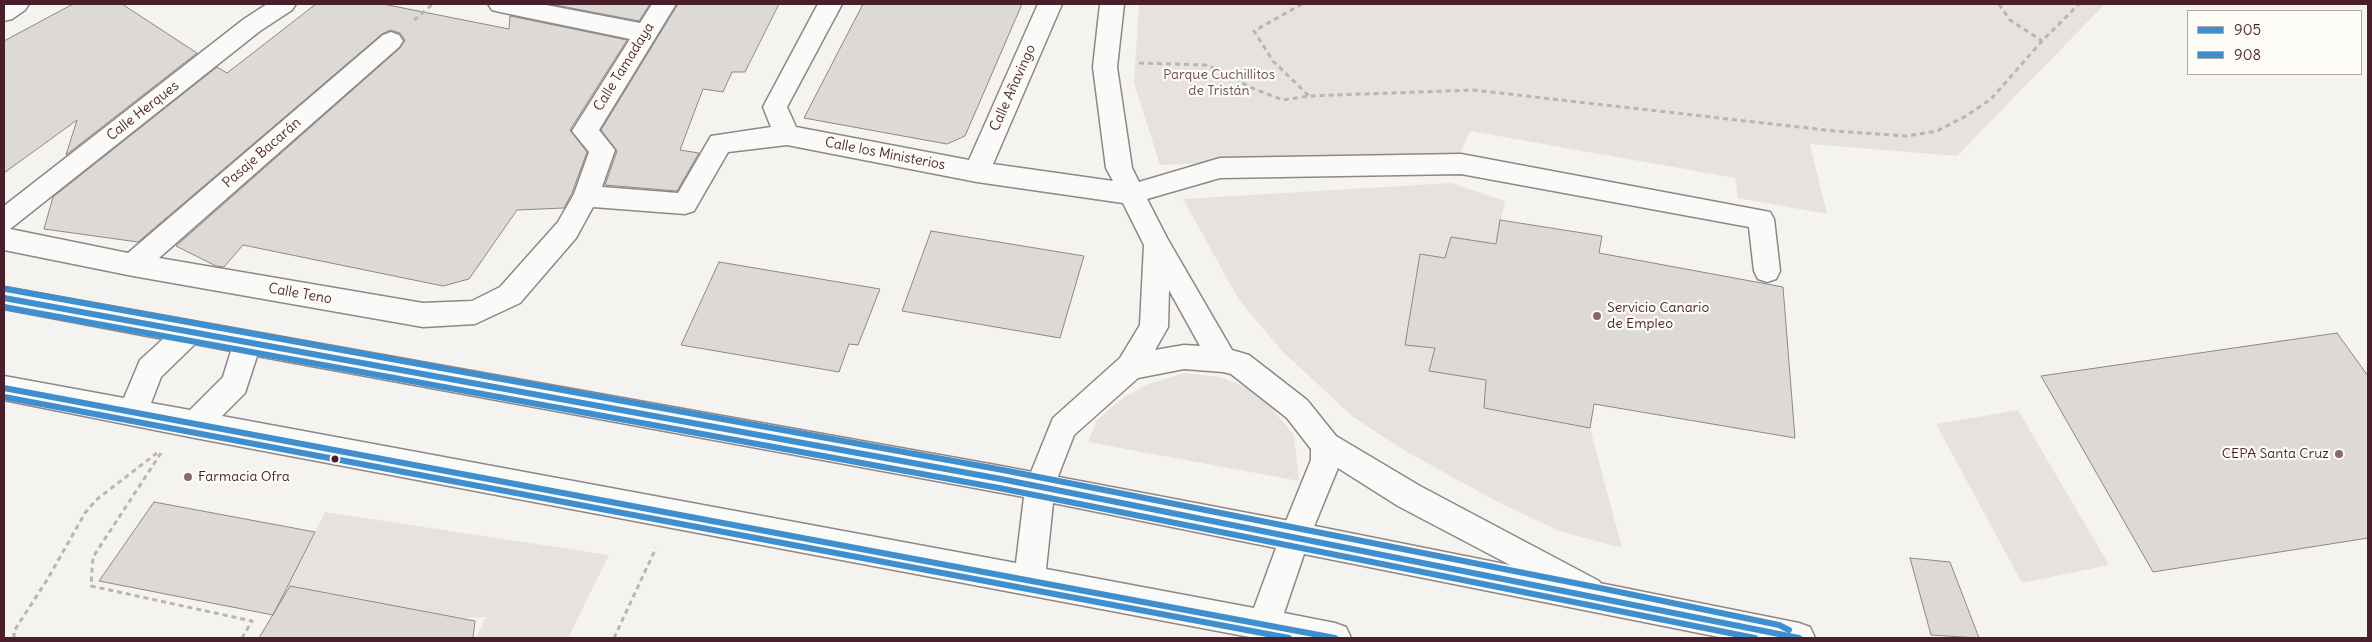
<!DOCTYPE html>
<meta charset="utf-8">
<style>
body{margin:0}
#map{position:relative;width:2372px;height:642px;overflow:hidden;background:#f5f3f0;font-family:Delius,sans-serif}
canvas{display:block}
.frame{position:absolute;inset:0;border:5px solid #4a1f2b;pointer-events:none}
.legend{position:absolute;left:2187px;top:10px;width:175px;height:65px;box-sizing:border-box;background:#fdfcf7;border:1px solid #b5a4a5;margin:0;padding:6px 9px;list-style:none;font-size:15px;color:#4a1f2b}
.legend li{display:flex;align-items:center;gap:10px;height:25px}
.legend b{width:25px;border:1px solid #b5a4a5}
</style>
<div id="map">
<canvas width="2372" height="642"></canvas>
<div class="frame"></div>
<ul class="legend">
<li><b style="height:6px;background:#3f8fcf"></b>905</li>
<li><b style="height:6px;background:#3f8fcf"></b>908</li>
</ul>
</div>
<script>
const g = document.querySelector('canvas').getContext('2d');
g.lineJoin = 'round';
function fill(path, color) { g.fillStyle = color; g.fill(path, 'evenodd'); }
const poly = rows => new Path2D(rows.map(r => 'M' + r).join(''));
function trace(path, color, width, dash) { g.strokeStyle = color; g.lineWidth = width; g.lineCap = dash ? 'butt' : 'round'; g.setLineDash(dash || []); g.stroke(path); }
function label(font, color, halo, rows, align = 'center') {
  g.font = font + ' Delius,sans-serif'; g.lineWidth = 4.5; g.setLineDash([]); g.textBaseline = 'middle'; g.strokeStyle = halo; g.fillStyle = color; for (const [text, x, y, turn = 0] of rows) {
    g.save(); g.translate(x, y); g.rotate((+turn || 0) * Math.PI / 180); g.textAlign = isNaN(turn) ? turn : align; if (halo) g.strokeText(text, 0, 0); g.fillText(text, 0, 0); g.restore();
  }
}
fill(poly([
 [1139,4,2105,4,1957,156,1810,144,1827,214,1738,198,1735,178,1470,131,1460,154,1160,165,1134,83],
 [1451,183,1505,201,1496,244,1445,258,1420,254,1405,344,1435,348,1429,371,1486,380,1485,408,1590,428,1622,548,1559,531,1496,501,1407,452,1353,417,1282,351,1239,300,1183,199],
 [1185,373,1220,377,1249,388,1273,410,1294,435,1299,481,1088,442,1097,420,1123,398,1148,384],
 [2018,410,2109,565,2022,583,1936,424],
 [325,512,609,555,568,638,476,638,486,617,462,618,388,605,361,609,366,599,288,586]
]), '#e7e2e0');
const building = poly([
 [73,4,122,4,197,53,66,155,77,120,4,173,4,41,73,4],
 [316,4,383,4,509,29,510,16,627,40,570,130,587,152,572,193,564,208,517,210,469,279,443,286,243,245,224,267,216,266,176,246,400,48,405,40,400,33,390,30,382,34,138,242,44,229,53,197,217,67,227,73,316,4],
 [550,4,650,4,639,21,550,4],
 [678,4,779,4,745,72,732,72,723,92,703,89,680,150,699,153,677,191,605,185,617,151,601,130,678,4],
 [863,4,1022,4,965,136,947,144,804,118,863,4],
 [1500,220,1602,236,1599,253,1783,287,1795,438,1594,404,1590,428,1484,408,1486,380,1429,371,1435,348,1405,345,1420,254,1445,258,1451,237,1496,244,1500,220],
 [931,231,1084,256,1060,338,902,311,931,231],
 [719,262,880,289,858,345,849,344,839,372,681,345,719,262],
 [2337,333,2368,376,2368,538,2153,572,2041,376,2337,333],
 [154,502,315,532,273,615,99,581,154,502],
 [1910,558,1950,562,1979,638,1931,635,1910,558],
 [290,586,475,621,473,638,259,638,290,586]
]);
fill(building, '#dcd9d7');
trace(building, '#8f8687', 1);
const minor = poly([
 [4,4,29,4,25,10,12,19,4,21,4,4],
 [267,4,296,4,292,10,260,31,10,229,128,253,383,35,391,32,399,35,403,41,399,47,159,258,423,303,472,301,500,287,558,222,574,194,589,152,572,131,630,39,500,12,492,10,488,4,541,4,640,23,652,4,676,4,599,130,615,150,602,187,678,193,711,136,771,127,763,107,818,4,842,4,787,107,796,127,969,160,1038,4,1062,4,993,164,1113,181,1106,168,1093,67,1100,4,1124,4,1117,67,1132,168,1139,182,1220,158,1461,154,1770,212,1774,219,1780,271,1776,279,1767,282,1758,279,1754,271,1749,227,1461,174,1220,178,1147,199,1167,238,1232,350,1249,355,1307,400,1336,436,1420,486,1599,581,1604,591,1599,601,1588,606,1398,506,1338,468,1306,546,1295,550,1284,546,1280,536,1311,460,1311,449,1287,418,1231,374,1223,372,1184,369,1138,378,1074,435,1050,497,1040,501,1030,497,1025,487,1053,418,1120,358,1140,325,1144,245,1123,203,977,182,787,145,728,152,694,211,685,214,593,207,576,238,520,303,475,324,423,327,133,276,4,250,4,206,244,19,267,4],
 [1169,290,1200,346,1184,345,1155,350,1168,327,1169,290]
]);
const major = poly([
 [4,287,1001,466,1295,522,1799,623,1810,627,1815,638,1724,638,1304,554,1284,613,1335,623,1346,627,1351,638,1255,638,195,438,4,400,4,376,124,398,140,360,163,339,4,309,4,287],
 [195,344,231,351,223,377,190,410,151,403,161,377,195,344],
 [257,356,1024,497,1016,563,222,416,245,393,257,356],
 [1053,503,1276,548,1254,608,1046,569,1053,503]
]);
trace(minor, '#8f8687', 3);
trace(major, '#8f8687', 3);
trace(poly([
 [1302,4,1254,31,1273,61,1309,96],
 [1999,4,2010,20,2042,41],
 [414,20,433,4],
 [1139,63,1205,65,1230,74,1247,86,1283,100,1309,96,1473,90,1834,131,1907,136,1937,131,1966,116,1991,99,2042,41,2079,4],
 [161,453,93,557,91,586,252,621,242,638],
 [14,638,14,631,47,580,85,513,96,500,157,453],
 [614,638,656,548]
]), '#bab5b4', 3, [5, 4]);
fill(minor, '#fafaf8');
fill(major, '#fafaf8');
trace(poly([
 [4,298,1001,479,1799,638],
 [4,388,1335,638]
]), '#3f8fcf', 6);
trace(poly([
 [4,307,999,488,1755,638],
 [4,397,1289,638]
]), '#3f8fcf', 6);
trace(poly([
 [6,289,1003,470,1600,588,1779,625,1789,630]
]), '#3f8fcf', 6);
for (const [x, y, r, color] of [
 [1597,316,5,"#866970"],
 [2339,454,5,"#866970"],
 [335,459,4.5,"#4a1f2b"],
 [188,477,5,"#866970"]
]) { const dot = new Path2D(); dot.arc(x, y, r, 0, 2 * Math.PI); g.fillStyle = color; g.fill(dot); trace(dot, '#fdfcf7', 2); }
label('14px', '#4a1f2b', '#fdfcf7', [
 ["Calle Tamadaya",624,67,-58],
 ["Calle Añavingo",1013,88,-66],
 ["Calle Herques",143,111,-38],
 ["Pasaje Bacarán",262,153,-41],
 ["Calle los Ministerios",885,154,11],
 ["Calle Teno",300,294,10]
]);
label('14px', '#6e4c55', '#fdfcf7', [
 ["Parque Cuchillitos",1219,75],
 ["de Tristán",1219,91]
]);
label('14px', '#4a1f2b', '#fdfcf7', [
 ["Servicio Canario",1607,308],
 ["de Empleo",1607,324],
 ["CEPA Santa Cruz",2329,454,"right"],
 ["Farmacia Ofra",198,477]
], 'left');
</script>
